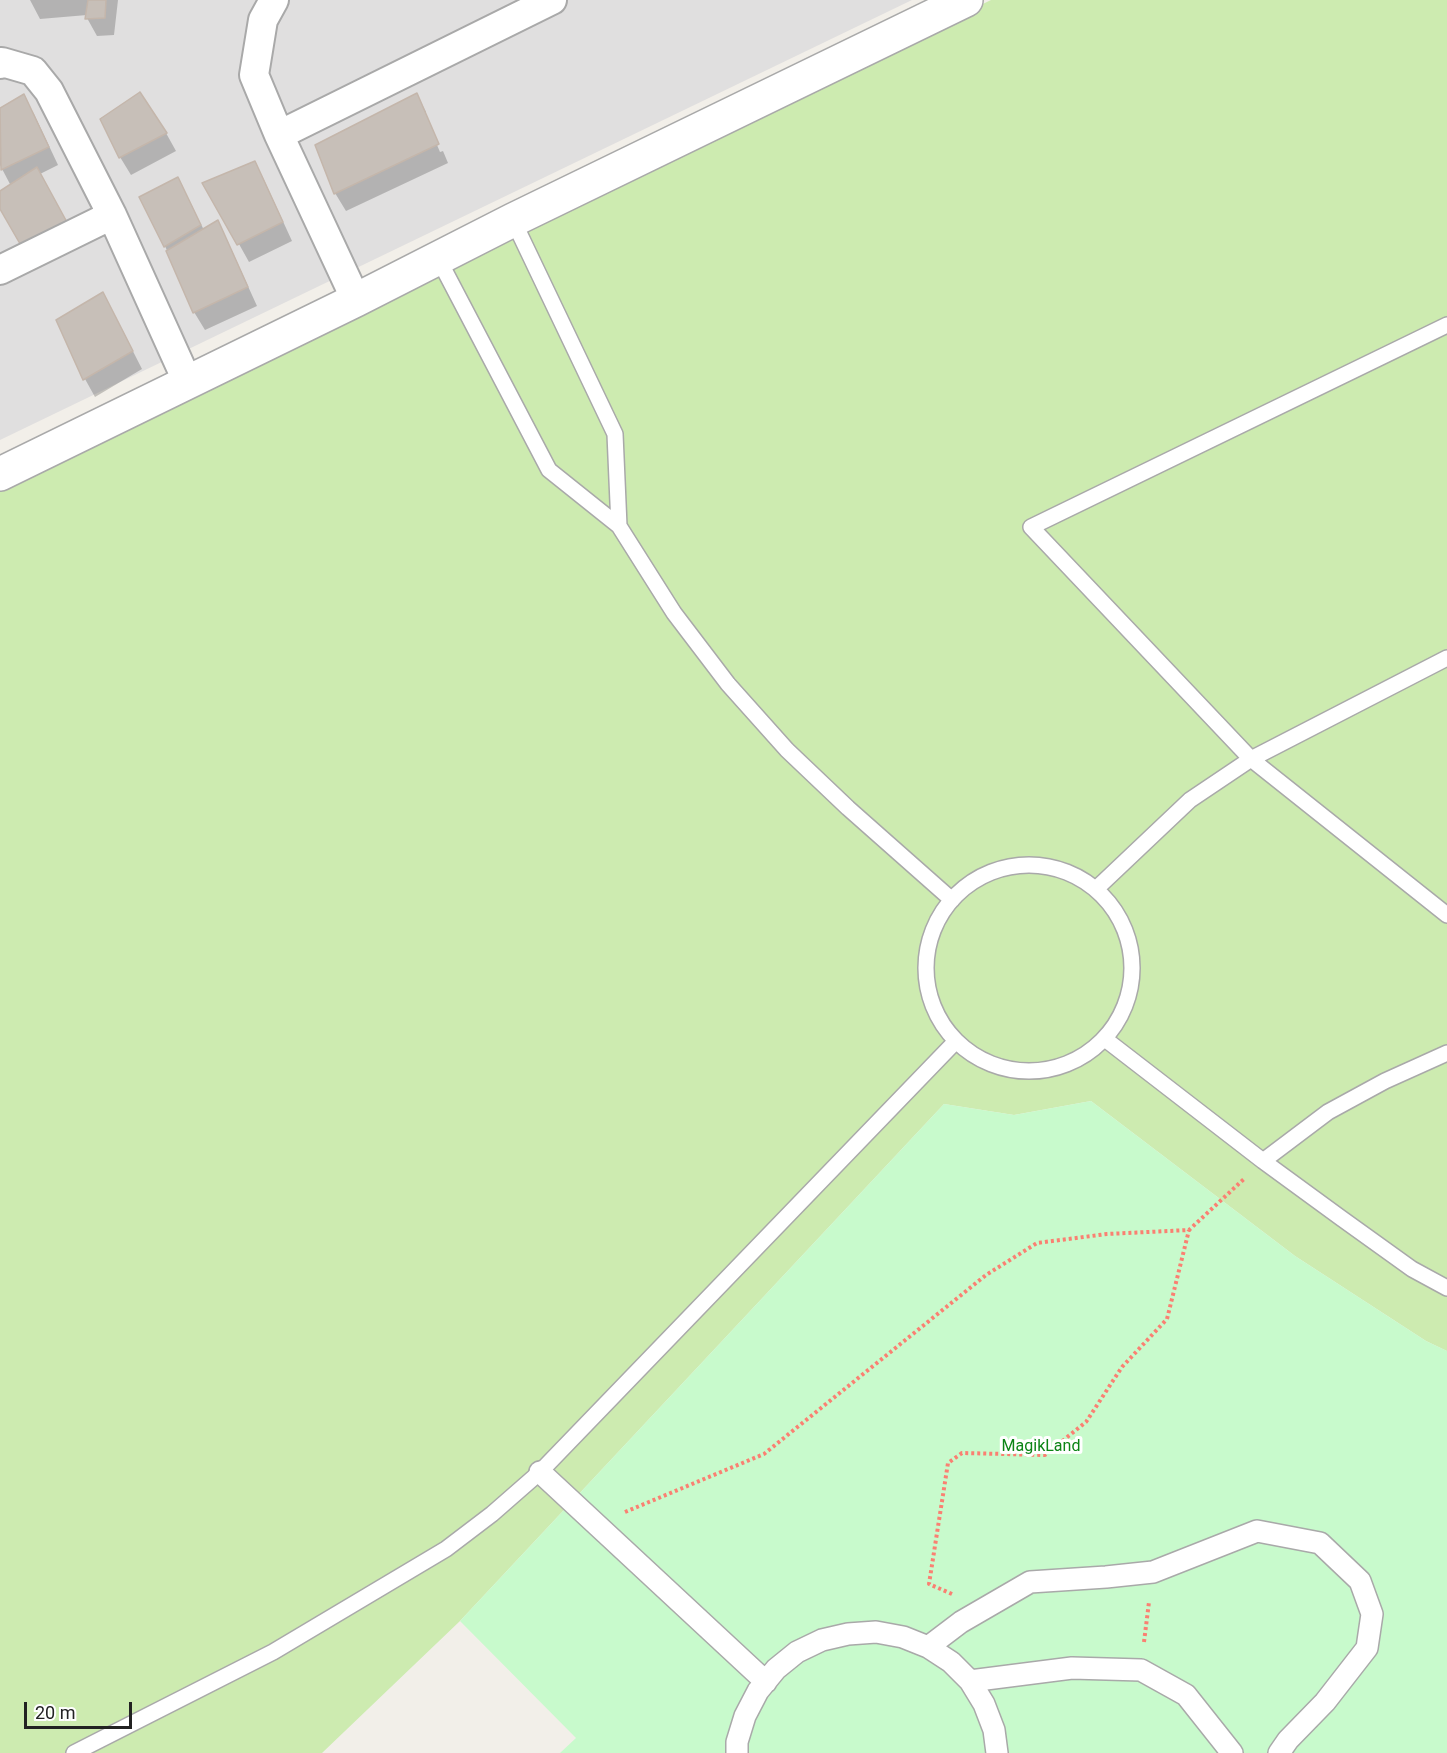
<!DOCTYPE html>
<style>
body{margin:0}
#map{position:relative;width:1447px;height:1753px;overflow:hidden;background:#f2efe9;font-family:Roboto,sans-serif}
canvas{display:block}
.scale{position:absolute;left:24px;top:1702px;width:108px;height:27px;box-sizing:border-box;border:3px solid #222;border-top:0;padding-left:8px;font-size:18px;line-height:21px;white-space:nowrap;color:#222;-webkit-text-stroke:4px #fff;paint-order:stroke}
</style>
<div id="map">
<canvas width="1447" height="1753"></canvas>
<div class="scale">20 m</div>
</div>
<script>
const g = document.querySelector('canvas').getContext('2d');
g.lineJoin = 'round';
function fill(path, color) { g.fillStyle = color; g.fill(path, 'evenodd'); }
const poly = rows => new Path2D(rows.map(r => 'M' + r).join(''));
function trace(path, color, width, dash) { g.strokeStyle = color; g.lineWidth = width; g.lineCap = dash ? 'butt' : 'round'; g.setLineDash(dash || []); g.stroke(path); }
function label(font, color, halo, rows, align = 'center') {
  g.font = font + ' Roboto,sans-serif'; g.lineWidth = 6; g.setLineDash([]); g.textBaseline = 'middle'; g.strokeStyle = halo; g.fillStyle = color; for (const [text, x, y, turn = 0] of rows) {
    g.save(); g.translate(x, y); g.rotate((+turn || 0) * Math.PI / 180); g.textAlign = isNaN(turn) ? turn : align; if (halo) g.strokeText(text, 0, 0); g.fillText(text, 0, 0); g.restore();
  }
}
fill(poly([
 [0,0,912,0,0,440]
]), '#e0dfdf');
fill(poly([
 [991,0,1447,0,1447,1351,1426,1341,1295,1256,1091,1101,1014,1115,944,1104,460,1621,322,1753,0,1753,0,487]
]), '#cdebb0');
fill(poly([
 [1091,1101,1295,1256,1426,1341,1447,1351,1447,1753,560,1753,576,1738,460,1621,944,1104,1014,1115]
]), '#c8facc');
fill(poly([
 [30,0,118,0,114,35,97,36,87,18,87,15,40,19],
 [417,95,426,112,423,112,440,152,443,151,448,163,346,211,335,193],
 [23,96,34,114,58,165,40,174,0,206,0,193,11,186,0,165,0,110],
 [166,133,176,151,131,175,120,157],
 [254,162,264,180,292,241,249,262,205,183],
 [177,179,204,230,217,222,227,240,257,306,205,330,194,312,165,246],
 [113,312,142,369,95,397,85,379,58,320]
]), '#0003');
const building = poly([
 [88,0,106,0,105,18,85,19,88,0],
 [140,92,167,133,119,158,100,119,140,92],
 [417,93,439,144,334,194,315,145,417,93],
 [24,94,49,147,1,170,0,108,24,94],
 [255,161,283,222,237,245,202,183,255,161],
 [37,167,68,224,23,249,0,209,0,191,37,167],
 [178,177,201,225,164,247,139,197,178,177],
 [218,220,248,287,193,313,166,251,218,220],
 [103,292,133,351,83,380,56,320,103,292]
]);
fill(building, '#c7bfb8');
trace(building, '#c4b6ab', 1.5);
const service = poly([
 [513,220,615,434,619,526],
 [438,258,549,470,619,526,674,613,728,684,787,750,848,808,952,900],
 [1447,325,1031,527,1251,759,1447,915],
 '926 968a103 103 0 1 1 206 0a103 103 0 1 1-206 0Z',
 [1096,889,1190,800,1251,759,1447,658],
 [1105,1039,1263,1161,1341,1218,1412,1269,1447,1288],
 [1263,1161,1328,1112,1385,1081,1447,1053],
 [74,1753,273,1652,446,1549,492,1514,540,1472,956,1041]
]);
const pedestrian = poly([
 [540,1472,766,1682],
 [928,1647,961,1622,1030,1582,1106,1577,1153,1572,1257,1531,1320,1543,1360,1581,1372,1614,1367,1648,1325,1702,1288,1740,1279,1753],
 [970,1681,1072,1668,1141,1670,1186,1695,1232,1753],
 [737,1753,737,1742,745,1716,758,1691,776,1669,797,1652,822,1640,848,1634,876,1632,903,1637,928,1647,951,1662,970,1681,984,1704,994,1730,997,1753]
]);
const minor = poly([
 [274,0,263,20,254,75,279,135],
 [0,64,2,62,33,71,49,91,112,215,188,383],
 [0,270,112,215],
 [356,300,279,135,552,0]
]);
const tertiary = poly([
 [0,474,356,300,513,220,966,0]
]);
trace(service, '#a9a9a9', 18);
trace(pedestrian, '#a9a9a9', 24);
trace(minor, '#a9a9a9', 32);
trace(tertiary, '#a9a9a9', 36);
trace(poly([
 [625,1512,764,1454,986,1275,1037,1243,1107,1234,1189,1230,1245,1178],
 [952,1594,929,1584,948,1463,962,1453,1045,1455,1086,1422,1122,1367,1167,1319,1189,1230],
 [1144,1642,1149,1602]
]), '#fa8072', 4, [3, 3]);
trace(service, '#fff', 15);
trace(pedestrian, '#fff', 21);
trace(minor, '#fff', 28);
trace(tertiary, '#fff', 33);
label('16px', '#0c8416', '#fff', [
 ["MagikLand",1041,1447]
]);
</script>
